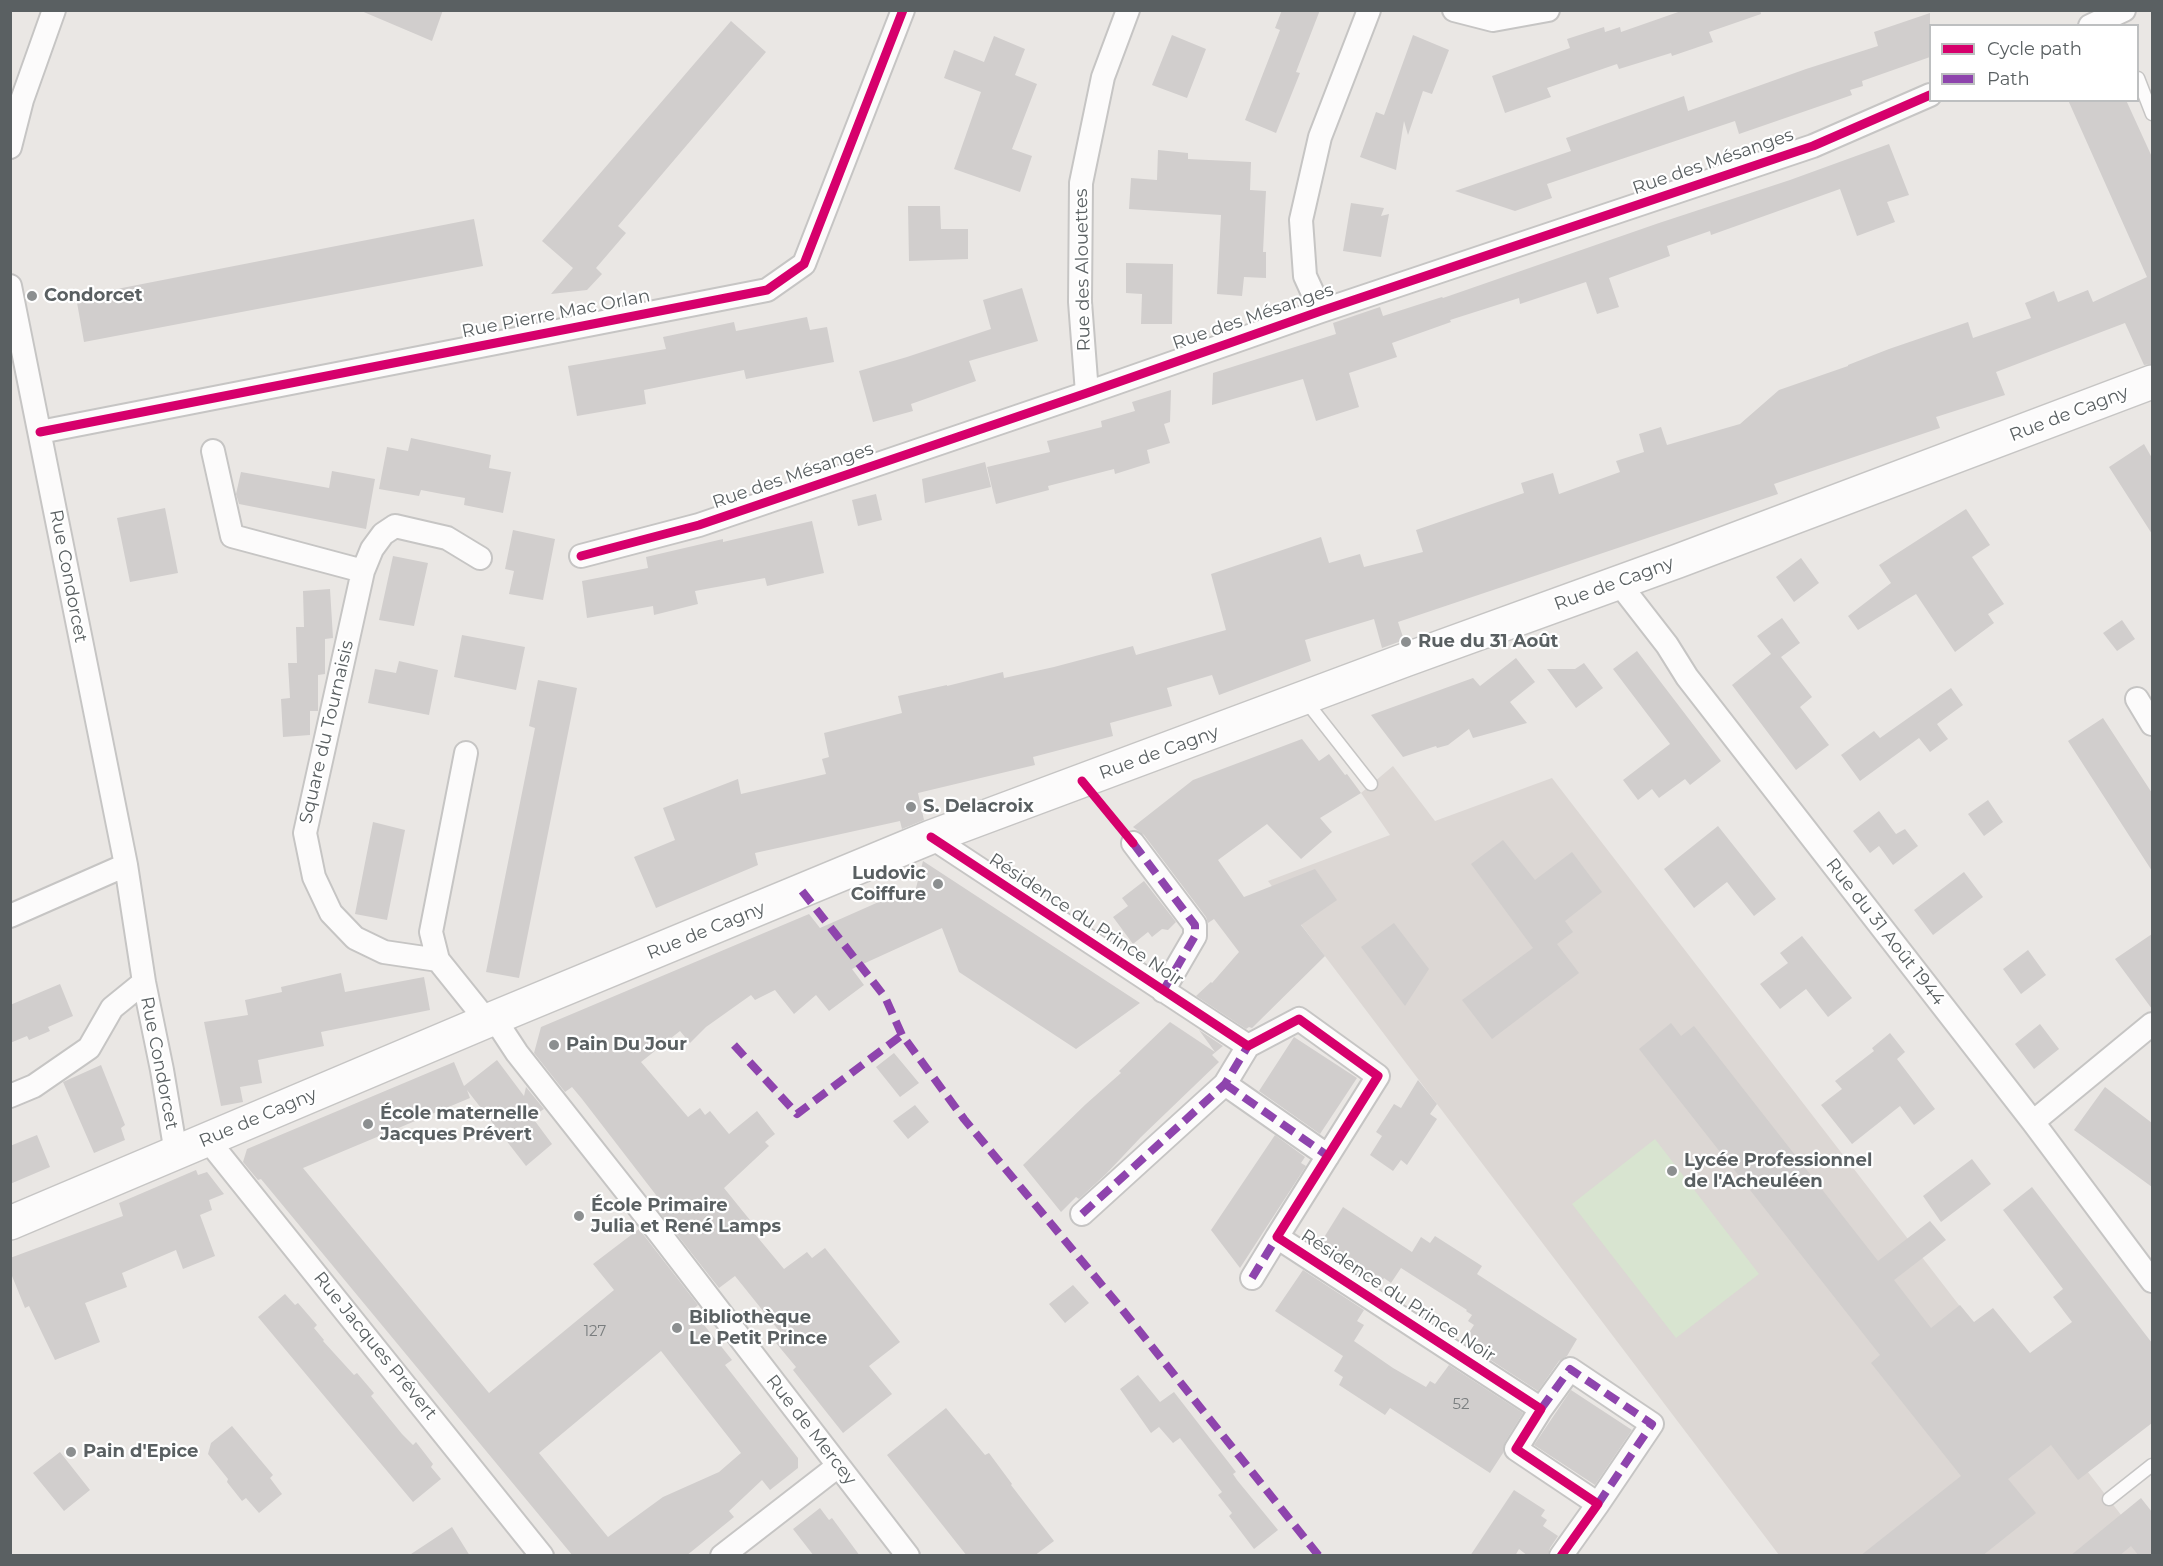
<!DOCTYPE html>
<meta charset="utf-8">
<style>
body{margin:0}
#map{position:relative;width:2163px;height:1566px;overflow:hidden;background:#eae7e4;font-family:Montserrat,sans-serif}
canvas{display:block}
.frame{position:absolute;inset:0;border:12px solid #5a6062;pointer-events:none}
.legend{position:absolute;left:1929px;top:24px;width:210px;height:78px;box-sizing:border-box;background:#fff;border:2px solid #bdbfc0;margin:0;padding:8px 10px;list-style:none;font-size:18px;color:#5a6062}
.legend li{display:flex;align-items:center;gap:12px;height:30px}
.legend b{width:30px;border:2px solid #bdbfc0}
</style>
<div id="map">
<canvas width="2163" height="1566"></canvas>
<div class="frame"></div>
<ul class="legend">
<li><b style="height:8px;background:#d6006c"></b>Cycle path</li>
<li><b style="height:8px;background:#8e44ad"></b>Path</li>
</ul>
</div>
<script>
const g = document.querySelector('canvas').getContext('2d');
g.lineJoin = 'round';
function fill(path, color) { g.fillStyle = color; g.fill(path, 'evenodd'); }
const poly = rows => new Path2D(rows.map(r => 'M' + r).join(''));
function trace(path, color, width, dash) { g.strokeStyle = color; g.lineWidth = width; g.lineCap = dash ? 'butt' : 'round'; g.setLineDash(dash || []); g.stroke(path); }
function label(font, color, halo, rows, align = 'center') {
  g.font = font + ' Montserrat,sans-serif'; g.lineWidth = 4.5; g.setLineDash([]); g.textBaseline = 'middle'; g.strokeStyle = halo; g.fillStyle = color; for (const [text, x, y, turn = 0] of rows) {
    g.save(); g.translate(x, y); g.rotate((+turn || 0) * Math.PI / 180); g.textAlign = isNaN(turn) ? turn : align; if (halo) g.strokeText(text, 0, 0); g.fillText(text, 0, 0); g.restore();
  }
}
fill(poly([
 [1393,766,1435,821,1552,778,2152,1555,1779,1555,1268,881,1390,835,1361,793]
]), '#dcd7d4');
fill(poly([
 [1655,1139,1759,1274,1676,1338,1572,1204]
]), '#d8e4d0');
fill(poly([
 [359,10,443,10,432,41],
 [1282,10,1320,10,1296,72,1300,73,1276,133,1245,120,1280,30,1275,28],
 [1684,10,1760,10,1761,14,1709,32,1713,42,1672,56,1671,53,1619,69,1617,64,1547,88,1551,97,1505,113,1492,76,1570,48,1567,39,1604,27,1605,32,1620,27,1621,32],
 [1930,13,1930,57,1862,81,1863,86,1850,90,1852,95,1739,134,1735,121,1547,184,1552,198,1515,211,1455,191,1571,151,1566,138,1684,96,1688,111,1806,69,1878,46,1874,32],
 [731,21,766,52,618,226,626,233,596,268,602,274,587,290,551,294,573,268,542,241],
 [1172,35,1206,49,1187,98,1152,85],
 [1413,35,1449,50,1432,94,1423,91,1408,135,1404,121,1396,170,1360,157,1376,112,1384,115],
 [994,36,1025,49,1015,75,1037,84,1012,149,1032,156,1020,192,954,169,981,92,944,78,954,50,984,62],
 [2068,100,2126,100,2152,157,2152,364,2144,365,2125,323,1996,372,2005,395,1936,417,1940,428,1774,484,1778,494,1398,622,1404,640,1382,648,1374,619,1305,640,1311,661,1219,695,1212,675,1167,688,1172,706,1110,723,1113,736,1033,757,1035,765,918,793,924,820,902,829,900,821,755,853,758,865,656,908,634,857,675,840,663,808,738,779,741,794,826,774,822,759,829,757,824,733,902,713,898,696,947,685,947,686,1003,672,1004,678,1054,667,1133,646,1136,655,1226,630,1211,574,1321,537,1329,563,1360,554,1364,567,1423,552,1416,530,1524,493,1521,483,1553,473,1559,494,1620,472,1616,461,1644,452,1639,434,1661,427,1667,445,1740,424,1779,390,1848,366,1848,365,1889,349,1968,322,1973,338,2031,318,2025,303,2054,291,2058,302,2088,290,2093,302,2147,277],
 [1889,144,1909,195,1887,202,1895,222,1857,236,1840,189,1711,235,1710,231,1667,246,1670,256,1609,278,1619,307,1597,314,1586,282,1520,304,1519,298,1450,320,1451,322,1392,343,1397,357,1349,373,1359,407,1316,421,1303,379,1212,405,1213,373,1336,334,1333,323,1380,307,1383,316,1442,297,1443,298,1659,223,1790,180],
 [1158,150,1188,153,1188,159,1251,162,1250,190,1266,191,1263,252,1266,252,1266,278,1244,277,1242,296,1217,294,1221,215,1129,209,1131,178,1157,180],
 [1351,203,1384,208,1381,216,1389,214,1381,257,1343,251],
 [908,206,940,206,941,229,968,229,968,259,909,261],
 [474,219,483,266,84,342,76,297],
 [1126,263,1173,264,1172,324,1141,324,1142,294,1126,293],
 [1022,288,1038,341,969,361,976,381,911,404,913,411,873,422,859,371,907,357,991,329,983,300],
 [807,317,810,330,827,327,834,362,746,379,744,370,644,390,646,404,577,416,568,366,666,349,663,337,734,322,736,331],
 [1171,390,1170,422,1164,424,1170,443,1147,450,1150,463,1115,474,1114,469,1048,486,1049,490,996,504,987,467,1050,452,1047,441,1102,427,1101,421,1135,411,1132,402],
 [411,438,491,455,489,468,511,472,503,513,464,505,465,498,442,494,421,490,419,496,379,489,387,447,408,451],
 [2144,444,2152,458,2152,534,2109,467],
 [985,462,991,487,925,503,922,479],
 [332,471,375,479,366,529,239,504,236,494,241,472,329,488],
 [876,494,882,520,858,526,852,500],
 [165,508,178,573,130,582,117,518],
 [1966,509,1990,545,1972,557,2004,604,1988,614,1994,623,1955,652,1916,594,1858,630,1848,616,1891,583,1879,565],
 [812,521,824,573,767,586,765,578,695,591,698,604,654,615,653,606,587,618,582,581,648,568,646,557,723,539,723,542],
 [513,530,555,539,543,600,509,594,514,571,505,569],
 [393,556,428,563,414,626,379,620],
 [1801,558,1819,583,1794,602,1776,577],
 [330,589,333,638,325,639,325,674,318,675,318,711,310,711,310,735,283,737,281,699,290,698,288,663,297,663,296,627,304,627,303,591],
 [1782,618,1800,643,1781,657,1812,697,1800,707,1829,745,1796,770,1732,685,1771,654,1757,636],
 [2122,620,2135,639,2117,651,2103,633],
 [462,635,525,647,516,690,454,677],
 [1637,651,1721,761,1690,785,1685,779,1659,798,1652,789,1638,800,1623,780,1670,744,1613,669],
 [1516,658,1535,682,1510,702,1527,723,1473,738,1469,729,1448,745,1437,748,1436,746,1403,757,1371,715,1473,678,1480,686],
 [399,661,438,670,429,715,368,703,375,669,396,673],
 [1584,663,1603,688,1576,708,1547,669,1575,669],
 [538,680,577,688,519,978,486,972,535,728,529,726],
 [1951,688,1963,705,1937,724,1948,739,1930,752,1919,738,1860,781,1841,755,1874,731,1880,738],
 [2103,718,2152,793,2152,871,2068,741],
 [1302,739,1319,761,1329,754,1345,775,1347,774,1361,793,1320,818,1332,832,1301,859,1267,824,1218,860,1244,897,1315,869,1337,900,1301,925,1325,956,1252,1028,1249,1027,1246,1029,1196,996,1211,982,1212,983,1239,952,1214,919,1208,923,1206,917,1144,835,1133,827,1193,780],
 [1988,800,2003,822,1984,836,1968,814],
 [1879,811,1896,834,1905,829,1918,846,1893,865,1879,846,1870,853,1853,831],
 [373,822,405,830,387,920,355,914],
 [1718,826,1776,899,1754,916,1727,882,1694,908,1664,869],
 [1503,840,1535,880,1572,852,1602,892,1565,921,1573,932,1557,944,1579,973,1492,1039,1462,1000,1533,948,1471,864],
 [923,861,1140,1003,1076,1049,959,972,942,928,852,969,864,985,829,1011,816,995,794,1014,775,990,755,1000,751,995,706,1027,690,1043,680,1031,641,1062,688,1117,700,1108,705,1115,710,1111,729,1134,757,1111,775,1134,765,1142,769,1146,724,1188,758,1230,754,1233,784,1269,807,1252,812,1258,825,1248,900,1342,869,1366,892,1394,843,1433,793,1370,796,1367,776,1343,784,1337,735,1276,719,1288,660,1213,666,1208,582,1099,572,1087,565,1092,534,1053,541,1027,809,914,820,928,899,893,916,888],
 [1964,872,1983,897,1933,935,1914,910],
 [1144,881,1176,922,1168,930,1162,929,1152,937,1148,932,1133,944,1113,917,1128,906,1122,898],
 [1394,923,1429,969,1405,1006,1361,947],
 [2152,934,2152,1009,2115,959],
 [1802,936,1852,998,1828,1017,1806,989,1780,1009,1760,984,1788,963,1780,953],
 [2028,950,2046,975,2021,994,2003,969],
 [341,973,345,992,424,977,430,1010,321,1032,324,1046,258,1060,262,1083,240,1087,243,1102,221,1106,204,1022,248,1015,245,1000,282,992,281,987],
 [60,984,73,1016,48,1027,50,1031,29,1040,27,1036,10,1043,10,1005],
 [1170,1022,1215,1052,1199,1030,1223,1046,1212,1055,1219,1062,1141,1137,1106,1174,1079,1199,1076,1197,1061,1212,1023,1165,1086,1104,1121,1073,1119,1071],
 [1671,1023,1681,1036,1694,1026,1878,1261,1930,1221,1946,1240,1894,1280,1931,1328,1960,1305,1974,1322,1993,1308,2030,1353,2072,1322,2053,1297,2063,1289,2003,1210,2032,1187,2152,1343,2152,1423,2078,1480,2051,1445,2008,1479,2036,1513,1982,1556,1860,1556,1961,1476,1871,1363,1880,1355,1639,1049],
 [2040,1024,2059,1049,2034,1069,2015,1044],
 [1890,1033,1905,1052,1897,1059,1935,1109,1914,1125,1900,1106,1852,1144,1821,1105,1842,1089,1835,1081,1874,1051,1872,1048],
 [1294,1037,1357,1078,1320,1134,1259,1091],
 [894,1053,919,1083,900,1097,876,1067],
 [497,1060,524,1096,526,1087,544,1109,532,1117,552,1144,526,1166,467,1090,470,1098,303,1168,489,1393,614,1290,593,1264,639,1229,698,1305,692,1310,732,1360,725,1365,798,1458,798,1468,770,1490,762,1480,729,1511,734,1517,686,1556,573,1556,261,1179,258,1180,243,1162,247,1149,454,1062,464,1086],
 [661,1351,741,1453,719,1472,663,1497,608,1537,539,1453],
 [101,1065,125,1125,121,1128,125,1140,94,1153,63,1082],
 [1418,1080,1437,1104,1430,1114,1437,1119,1407,1165,1401,1160,1393,1171,1370,1155,1382,1136,1376,1132,1394,1104,1401,1108],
 [2105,1087,2152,1123,2152,1187,2074,1130],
 [915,1105,929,1122,908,1139,893,1121],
 [37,1135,50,1167,10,1184,10,1146],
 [1275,1135,1305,1157,1301,1163,1306,1166,1240,1268,1211,1230],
 [1972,1159,1991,1184,1941,1222,1923,1196],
 [196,1170,198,1175,207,1172,224,1194,209,1200,212,1210,200,1215,215,1256,183,1269,176,1250,122,1273,127,1287,85,1303,100,1342,55,1360,29,1306,25,1308,10,1271,10,1258,123,1216,119,1203],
 [1343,1207,1412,1252,1421,1237,1430,1243,1435,1236,1482,1266,1477,1274,1577,1339,1567,1356,1559,1361,1538,1391,1463,1342,1474,1325,1468,1321,1472,1315,1466,1311,1467,1310,1401,1268,1391,1283,1384,1278,1378,1287,1318,1247],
 [1303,1270,1364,1310,1357,1321,1364,1325,1354,1341,1393,1368,1426,1387,1430,1381,1435,1384,1449,1365,1523,1413,1505,1442,1503,1453,1490,1473,1390,1408,1385,1415,1339,1385,1343,1377,1334,1371,1343,1356,1275,1311],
 [1073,1285,1089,1303,1065,1323,1049,1304],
 [285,1294,295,1305,298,1303,317,1325,314,1328,324,1340,323,1341,354,1375,357,1373,374,1393,371,1396,402,1434,413,1445,416,1442,433,1464,431,1467,441,1479,413,1502,258,1317],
 [1138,1375,1160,1402,1174,1392,1236,1472,1233,1474,1237,1480,1278,1530,1254,1549,1229,1516,1232,1513,1218,1495,1222,1492,1180,1438,1173,1443,1159,1427,1151,1433,1120,1389],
 [1571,1390,1632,1430,1595,1485,1534,1445],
 [946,1408,985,1455,989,1453,1012,1484,1011,1485,1054,1541,1034,1556,967,1556,887,1455],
 [232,1426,273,1475,270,1478,282,1494,259,1513,246,1498,242,1501,227,1482,228,1479,208,1454,211,1443],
 [60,1452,90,1490,64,1511,33,1473],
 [1514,1490,1545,1510,1541,1516,1547,1520,1543,1526,1558,1536,1550,1548,1548,1556,1528,1556,1519,1549,1515,1556,1470,1556],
 [2141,1498,2152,1512,2152,1556,2139,1556,2131,1546,2119,1556,2070,1556],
 [820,1508,829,1520,832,1518,860,1556,814,1556,793,1529],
 [452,1527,470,1556,408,1556]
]), '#d1cecd');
const service = poly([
 [2138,78,2152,114],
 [1305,700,1371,784],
 [2109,1499,2152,1465]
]);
const minor = poly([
 [1454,10,1493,20,1548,10],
 [2090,26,2124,10],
 [10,147,22,100,54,10],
 [10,286,126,865,144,982,162,1070,176,1153],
 [1321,311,1305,276,1301,220,1320,137,1369,10],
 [1087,393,1080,302,1081,183,1103,77,1128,10],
 [40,432,767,290,804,264,903,10],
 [213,451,232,536,363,571,372,549,383,534,395,526,447,538,480,558],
 [581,556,699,525,1087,393,1321,311,1813,146,1930,95],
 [363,571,305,833,314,877,331,913,355,938,384,952,438,960],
 [1618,582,1667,645,1687,677,2033,1122,2152,1281],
 [2137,699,2152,724],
 [466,753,431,932,438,960,487,1021],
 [931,837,1248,1046,1299,1019,1378,1076,1277,1237,1541,1409,1516,1449,1598,1504,1561,1556],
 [1133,843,1195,925,1195,936,1163,991],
 [10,916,126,865],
 [494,1018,517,1053,660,1234,908,1556],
 [1225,1084,1328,1156],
 [10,1096,34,1086,89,1048,112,1008,144,982],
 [2033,1122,2152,1024],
 [207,1139,542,1556],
 [1082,1214,1225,1084,1248,1046],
 [1252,1278,1277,1237],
 [1541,1409,1570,1369,1652,1424,1598,1504],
 [722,1556,838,1466]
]);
const secondary = poly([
 [10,1223,494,1018,931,837,1405,660,1678,561,2152,382]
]);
trace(service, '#c6c5c4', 15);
trace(minor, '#c6c5c4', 26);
trace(secondary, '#c6c5c4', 36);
trace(service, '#fcfbfb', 12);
trace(minor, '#fcfbfb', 22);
trace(secondary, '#fcfbfb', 33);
trace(poly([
 [1133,843,1195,925,1195,936,1163,991],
 [802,891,885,997,902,1035,964,1119,1121,1308,1319,1556],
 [734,1045,797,1114,902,1035],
 [1225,1084,1328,1156],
 [1082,1214,1225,1084,1248,1046],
 [1252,1278,1277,1237],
 [1541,1409,1570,1369,1652,1424,1598,1504]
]), '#8e44ad', 8, [15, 8]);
trace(poly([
 [40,432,767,290,804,264,903,10],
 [581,556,699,525,1087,393,1321,311,1813,146,1930,95],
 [1082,781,1133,843],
 [931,837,1248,1046,1299,1019,1378,1076,1277,1237,1541,1409,1516,1449,1598,1504,1561,1556]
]), '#d6006c', 9);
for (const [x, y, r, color] of [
 [32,296,6,"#8c8f90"],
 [1406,642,6,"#8c8f90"],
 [911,807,6,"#8c8f90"],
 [938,884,6,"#8c8f90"],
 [554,1045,6,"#8c8f90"],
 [368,1124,6,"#8c8f90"],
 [1672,1171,6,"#8c8f90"],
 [579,1216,6,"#8c8f90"],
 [677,1328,6,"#8c8f90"],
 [71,1452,6,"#8c8f90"]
]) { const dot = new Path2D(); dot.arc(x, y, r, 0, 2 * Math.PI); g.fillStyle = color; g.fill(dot); trace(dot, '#fff', 2); }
label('15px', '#797d7e', null, [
 ["127",595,1332],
 ["52",1461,1405]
]);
label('18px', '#5a6062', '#fff', [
 ["Rue des Mésanges",1713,162,-19],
 ["Rue des Alouettes",1083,270,-91],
 ["Rue Pierre Mac Orlan",556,314,-11],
 ["Rue des Mésanges",1253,317,-19],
 ["Rue de Cagny",2069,414,-21],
 ["Rue des Mésanges",793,476,-19],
 ["Rue Condorcet",68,576,79],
 ["Rue de Cagny",1614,584,-20],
 ["Square du Tournaisis",327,732,-77],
 ["Rue de Cagny",1159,753,-20],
 ["Résidence du Prince Noir",1086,920,33],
 ["Rue de Cagny",706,931,-22],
 ["Rue du 31 Août 1944",1885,932,52],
 ["Rue Condorcet",159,1063,79],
 ["Rue de Cagny",258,1118,-23],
 ["Résidence du Prince Noir",1398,1296,33],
 ["Rue Jacques Prévert",375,1346,51],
 ["Rue de Mercey",811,1430,52]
]);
label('bold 18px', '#5a6062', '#fff', [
 ["Condorcet",44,296],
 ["Rue du 31 Août",1418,642],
 ["S. Delacroix",923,807],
 ["Ludovic",926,874,"right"],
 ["Coiffure",926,895,"right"],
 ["Pain Du Jour",566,1045],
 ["École maternelle",380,1114],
 ["Jacques Prévert",380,1135],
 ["Lycée Professionnel",1684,1161],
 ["de l'Acheuléen",1684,1182],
 ["École Primaire",591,1206],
 ["Julia et René Lamps",591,1227],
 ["Bibliothèque",689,1318],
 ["Le Petit Prince",689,1339],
 ["Pain d'Epice",83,1452]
], 'left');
</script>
